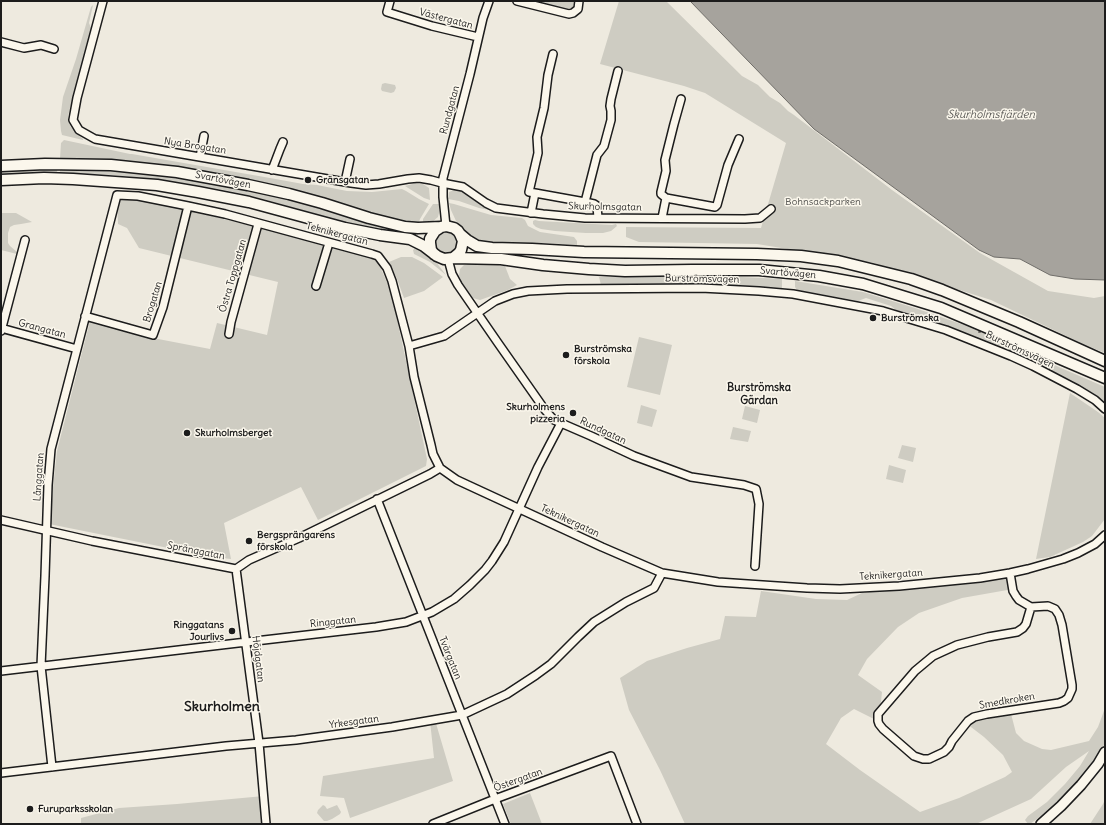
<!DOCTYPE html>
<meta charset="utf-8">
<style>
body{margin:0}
#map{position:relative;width:1106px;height:825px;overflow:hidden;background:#eeeadf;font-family:Delius,sans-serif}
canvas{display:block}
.frame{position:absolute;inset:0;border:2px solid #1c1c1c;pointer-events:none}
</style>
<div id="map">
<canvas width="1106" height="825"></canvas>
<div class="frame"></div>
</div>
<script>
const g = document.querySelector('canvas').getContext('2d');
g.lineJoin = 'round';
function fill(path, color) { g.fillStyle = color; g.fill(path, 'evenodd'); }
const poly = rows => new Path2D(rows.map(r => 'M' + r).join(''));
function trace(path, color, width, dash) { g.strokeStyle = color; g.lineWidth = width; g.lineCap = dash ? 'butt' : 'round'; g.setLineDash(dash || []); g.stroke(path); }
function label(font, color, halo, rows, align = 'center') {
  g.font = font + ' Delius,sans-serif'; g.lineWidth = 3; g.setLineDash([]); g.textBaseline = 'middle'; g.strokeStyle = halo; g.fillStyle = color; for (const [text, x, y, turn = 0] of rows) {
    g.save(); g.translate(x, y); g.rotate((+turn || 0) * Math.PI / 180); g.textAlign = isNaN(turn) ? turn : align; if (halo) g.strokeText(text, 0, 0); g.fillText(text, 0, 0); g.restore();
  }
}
fill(poly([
 [523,1,580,1,573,13],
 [619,1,666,1,742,76,758,85,770,97,780,103,788,111,794,115,892,190,980,253,1048,291,1094,298,1105,296,1105,353,1083,344,991,300,874,263,757,244,639,242,626,237,626,227,761,228,786,143,705,93,684,86,600,64],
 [93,5,89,23,91,28,68,116,68,121,71,127,76,133,83,139,83,140,62,135,61,131,60,120,63,97,76,59,91,7],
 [385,83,395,85,396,88,394,92,391,93,382,91,381,89,382,84],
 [64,140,130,154,132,154,270,178,303,184,317,185,347,191,372,192,402,189,406,191,419,199,429,204,420,219,418,225,396,221,249,180,194,170,125,161,60,159,61,143],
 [31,169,57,169,57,173,1,175,1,171],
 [60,169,123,171,183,178,253,191,418,232,418,235,417,238,370,229,252,196,224,190,183,183,144,178,112,175,60,173],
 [416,183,423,184,429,188,430,200,424,198,405,186],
 [454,190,459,190,468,194,489,210,479,208,459,201,448,199,449,192],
 [117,195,183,209,256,227,345,250,377,260,391,291,427,459,426,466,318,520,301,487,224,523,231,559,213,557,49,524,57,451,90,321,153,338,210,349,217,323,267,335,278,282,139,248,127,228,118,224],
 [449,203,454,204,474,210,491,215,522,218,525,220,528,226,540,232,574,237,577,241,577,245,545,243,489,245,479,241,464,231,456,221,451,210],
 [433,204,439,204,439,213,438,217,431,223,423,225,423,219],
 [1,213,16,213,32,222,21,224,14,225,10,227,8,233,8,243,10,246,17,252,17,254,1,250],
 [535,220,539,221,612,225,616,224,617,226,611,231,603,233,586,233,555,231,541,229,536,227,533,224,533,221],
 '435 243a11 11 0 1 1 22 0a11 11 0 1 1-22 0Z',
 [416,247,430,256,436,262,446,275,430,262,414,254,413,250],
 [401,257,412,257,424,263,443,277,424,291,404,298,397,279,389,262],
 [477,262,505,266,510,279,517,285,508,290,480,300,473,298,464,288,459,275,460,269,464,265],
 [599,277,741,277,782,279,782,288,669,284,601,285],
 [795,281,863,292,915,308,964,325,1005,342,1061,368,1105,387,1105,403,1073,381,1010,351,951,327,896,310,891,306,866,298,858,301,797,290,795,287],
 [639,337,672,345,660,395,627,387],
 [1070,393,1098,412,1105,418,1105,519,1092,536,1083,542,1050,557,1036,559],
 [641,405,657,410,652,427,637,423],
 [745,406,760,410,757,423,742,419],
 [733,427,751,431,748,442,730,439],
 [902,445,916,448,913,462,898,458],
 [889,465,906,470,903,483,886,479],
 [1010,573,1013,589,962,598,919,613,898,627,867,659,858,675,882,692,880,711,878,721,854,709,841,718,826,744,860,770,920,812,959,798,1005,777,1012,772,1003,755,984,737,967,724,974,718,1010,710,1016,733,1024,741,1042,749,1051,750,1089,741,1098,727,1105,708,1105,742,1103,747,1086,771,1071,789,1052,808,1030,824,1028,824,1025,820,1028,816,1047,802,1065,784,1080,766,1089,751,1066,767,1031,799,976,824,685,824,660,770,629,710,620,678,647,661,687,648,720,639,725,616,756,617,761,591,816,599,847,600,862,593],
 [435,720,453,781,350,818,344,798,320,796,323,776,434,758,430,721],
 [530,793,542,824,511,824,503,804],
 [264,796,267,824,81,824,81,818,119,808,177,804],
 [1105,800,1105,824,1090,824,1103,804],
 [323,805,325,806,327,809,337,805,341,812,340,814,332,819,327,821,324,821,317,813,318,810]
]), '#ceccc2');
const water = poly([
 [690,1,1105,1,1105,280,1075,279,1050,275,1020,259,994,257,979,250,814,129,690,1]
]);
fill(water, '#a6a39d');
trace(water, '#6f6d69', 1);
trace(poly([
 [979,332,980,332]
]), '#6f6d69', 2);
const minor = poly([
 [103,1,77,98,73,120,79,130,95,139,351,183,366,185,379,184,408,179,419,178,431,180,442,183,463,187,486,203,496,208,543,214,585,218,745,219,760,218,771,209],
 [390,1,387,12,432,26,478,37],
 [517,1,569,14,573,13,578,9,579,1],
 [1,42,24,48,41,45,54,49],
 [200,157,204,136],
 [272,170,280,149,283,142],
 [345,182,350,159],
 [535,193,529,192,538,153,537,137,544,108,548,75,553,54],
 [666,198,715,207,717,205,728,165,739,139],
 [531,213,535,193,585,202],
 [598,218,597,206,594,204,585,202,597,155,604,146,611,120,611,111,610,106,611,99,618,71],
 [662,218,666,198,661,194,661,192,666,171,665,160,674,124,681,99],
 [446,226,443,197,443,178,470,74,483,18,489,1],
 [448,259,452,274,458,285,498,343,545,410,554,420,591,436,634,456,691,477,744,485,756,489,759,504,755,566],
 [316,286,329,243],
 [85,316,153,335,163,307,188,206],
 [1,328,77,349],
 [1,331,25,240],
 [229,334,231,322,258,224],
 [409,346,444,336,495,301,513,294,528,291,567,289,701,288,759,291,793,294,883,311,946,330,1011,356,1033,366,1077,389,1095,400,1105,409],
 [377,499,505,824],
 [1,520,92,541,236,569,249,560,299,538,430,474,440,468],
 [236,569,259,743,266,824],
 [1010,573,1013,591,1016,596,1019,600,1031,607,1048,606,1055,609,1059,615,1062,625,1072,685,1072,689,1068,698,1064,701,1059,703,987,714,974,717,968,721,952,741,949,747,944,752,929,759,923,759,914,756,883,729,879,724,878,721,878,714,915,671,933,656,957,645,988,637,1017,632,1023,628,1026,624,1031,607],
 [1,671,238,643,376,627,406,622,432,612,454,599,470,585,485,570,492,561,504,542,538,467,561,423],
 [52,767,41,666,45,576,48,485,51,449,117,195,138,196,188,206,225,214,372,254,378,256,387,268,392,281,409,346,414,377,431,445,433,454,440,468,457,480,602,547,662,573,718,582,807,588,840,589,899,586,980,578,1010,573,1028,569,1063,559,1078,553,1095,544,1105,535],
 [1,773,226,746,296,740,392,727,462,715,507,694,536,675,551,664,578,637,594,622,626,602,654,588,662,573],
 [433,824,495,799,611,756,637,824]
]);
const tertiary = poly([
 [1041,824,1061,806,1081,785,1098,764,1105,752]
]);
const secondary = poly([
 [1,166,45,164,111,165,177,172,248,185,289,194,322,203,369,218,405,227,418,228,441,227],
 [1,180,44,178,73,179,157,185,198,192,249,202,345,228,380,235,410,239,424,246,437,256,444,259,453,258,459,253,461,250,463,241,460,234,458,231,454,228,446,226,441,227,435,231,430,239,430,243,431,250,434,254],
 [460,234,467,240,477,246,492,248,532,249,584,252,757,254,801,256,838,261,911,279,942,290,1019,322,1105,361],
 [453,258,501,259,543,265,589,269,625,271,692,270,759,270,819,276,863,284,941,308,1105,378]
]);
trace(minor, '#1c1c1c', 10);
trace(tertiary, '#1c1c1c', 12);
trace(secondary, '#1c1c1c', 13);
trace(minor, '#fbf7ec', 7);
trace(tertiary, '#fbf7ec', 9);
trace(secondary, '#fbf7ec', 10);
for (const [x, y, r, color] of [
 [308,180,4,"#1c1c1c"],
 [873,318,4,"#1c1c1c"],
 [566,355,4,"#1c1c1c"],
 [573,413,4,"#1c1c1c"],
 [187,433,4,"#1c1c1c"],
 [249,541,4,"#1c1c1c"],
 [232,631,4,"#1c1c1c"],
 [30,809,4,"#1c1c1c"]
]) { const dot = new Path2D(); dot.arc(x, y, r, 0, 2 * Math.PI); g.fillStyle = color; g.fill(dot); trace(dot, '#fbf7ec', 1.5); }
label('10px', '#1c1c1c', '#fbf7ec', [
 ["Västergatan",446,19,15],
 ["Rundgatan",450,110,-75],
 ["Nya Brogatan",195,146,9],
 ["Svartövägen",223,180,11],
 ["Skurholmsgatan",605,207,1],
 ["Teknikergatan",337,234,15],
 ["Svartövägen",788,273,5],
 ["Östra Toppgatan",233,276,-74],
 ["Burströmsvägen",702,279,1],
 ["Brogatan",153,302,-73],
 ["Grangatan",42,329,15],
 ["Burströmsvägen",1020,350,25],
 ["Rundgatan",603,431,25],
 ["Långgatan",39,477,-86],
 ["Teknikergatan",570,521,25],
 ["Spränggatan",196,551,11],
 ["Teknikergatan",891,575,-4],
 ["Ringgatan",333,622,-6],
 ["Tvärgatan",450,658,68],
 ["Höjdgatan",258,659,83],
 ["Smedkroken",1007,701,-10],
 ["Yrkesgatan",354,722,-8],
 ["Östergatan",518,780,-20]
]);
label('bold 10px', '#1c1c1c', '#fbf7ec', [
 ["Gränsgatan",316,180],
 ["Burströmska",881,318],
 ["Burströmska",574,349],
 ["förskola",574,361],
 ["Skurholmens",565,407,"right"],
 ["pizzeria",565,419,"right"],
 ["Skurholmsberget",195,433],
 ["Bergsprängarens",257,535],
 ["förskola",257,547],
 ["Ringgatans",224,625,"right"],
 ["Jourlivs",224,637,"right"],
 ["Furuparksskolan",38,809]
], 'left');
label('10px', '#51514e', '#fbf7ec', [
 ["Bohnsackparken",823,202]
]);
label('italic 11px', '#5a5956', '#fbf7ec', [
 ["Skurholmsfjärden",991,115]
]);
label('bold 11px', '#1c1c1c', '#fbf7ec', [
 ["Burströmska",759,388],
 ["Gärdan",759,401]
]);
label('bold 14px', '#1c1c1c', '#fbf7ec', [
 ["Skurholmen",222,707]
]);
</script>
